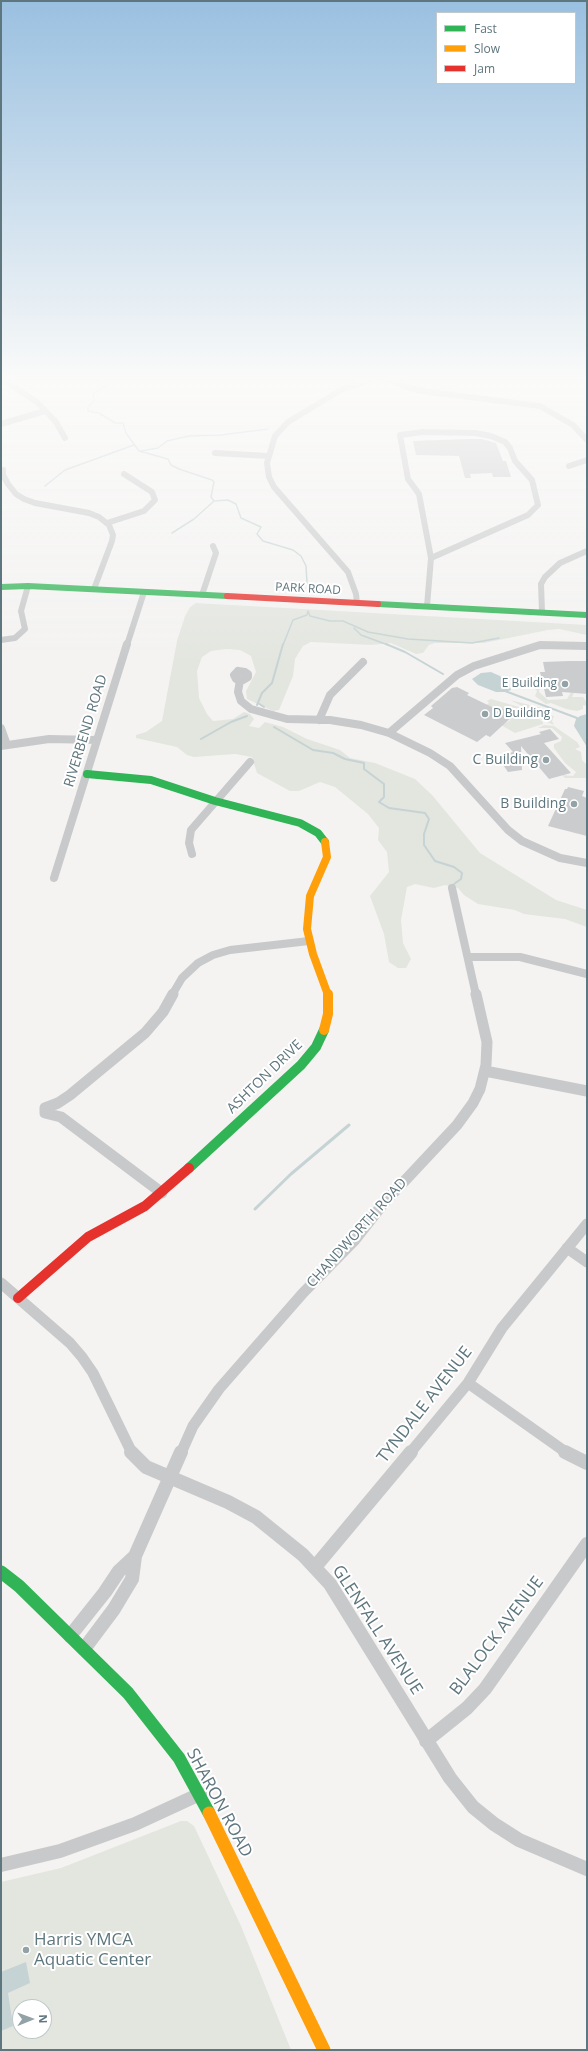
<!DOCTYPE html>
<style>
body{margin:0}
#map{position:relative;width:588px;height:2051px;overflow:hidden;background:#f4f3f2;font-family:"Open Sans",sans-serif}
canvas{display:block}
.frame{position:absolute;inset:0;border:2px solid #5e767e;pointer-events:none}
.legend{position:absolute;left:436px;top:12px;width:140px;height:72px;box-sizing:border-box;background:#fff;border:1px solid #bfc8cb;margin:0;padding:5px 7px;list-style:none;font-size:12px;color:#5e767e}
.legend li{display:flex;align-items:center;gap:8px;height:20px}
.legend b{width:20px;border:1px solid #bfc8cb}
.north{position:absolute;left:12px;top:1999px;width:40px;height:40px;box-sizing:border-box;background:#fff;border:1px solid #bfc8cb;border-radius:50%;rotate:89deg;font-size:11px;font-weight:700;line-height:16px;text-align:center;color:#5e767e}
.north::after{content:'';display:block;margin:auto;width:14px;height:18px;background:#92a2a7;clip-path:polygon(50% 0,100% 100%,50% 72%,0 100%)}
</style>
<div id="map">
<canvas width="588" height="2051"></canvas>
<div class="frame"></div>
<ul class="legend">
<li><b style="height:5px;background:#30b455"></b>Fast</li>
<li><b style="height:5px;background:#ff9f0a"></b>Slow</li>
<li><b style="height:5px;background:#e5322d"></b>Jam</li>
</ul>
<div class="north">N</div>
</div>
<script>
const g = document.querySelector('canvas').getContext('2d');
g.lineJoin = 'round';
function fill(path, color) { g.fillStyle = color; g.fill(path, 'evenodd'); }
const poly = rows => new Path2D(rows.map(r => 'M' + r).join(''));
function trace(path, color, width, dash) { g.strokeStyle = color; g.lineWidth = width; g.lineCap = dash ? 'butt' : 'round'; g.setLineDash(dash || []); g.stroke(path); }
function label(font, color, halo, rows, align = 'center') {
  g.font = font + ' "Open Sans",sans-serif'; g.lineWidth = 4; g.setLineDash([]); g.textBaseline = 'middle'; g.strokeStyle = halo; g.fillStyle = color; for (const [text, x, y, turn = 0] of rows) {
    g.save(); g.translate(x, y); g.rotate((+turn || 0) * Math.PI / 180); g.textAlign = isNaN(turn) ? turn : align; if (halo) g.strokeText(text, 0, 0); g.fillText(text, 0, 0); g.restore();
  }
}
fill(poly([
 [196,603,587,625,587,635,559,629,548,630,484,643,435,643,429,645,423,653,416,654,391,643,371,645,311,642,303,646,295,659,293,676,279,710,273,711,247,699,246,691,256,672,251,656,240,650,226,649,211,651,202,657,197,671,199,698,207,714,213,721,233,719,244,712,250,714,254,719,249,726,259,728,265,722,283,727,307,739,340,750,350,758,375,763,415,779,432,795,480,853,556,900,587,910,587,927,565,919,524,914,515,910,478,904,464,895,458,888,445,885,434,888,415,884,407,887,401,920,403,943,411,959,406,968,398,968,389,962,384,934,370,896,389,872,387,852,378,840,379,828,368,814,335,787,320,782,299,791,290,791,257,773,252,757,235,754,194,757,187,755,177,747,136,738,136,735,146,732,162,721,177,641,185,616,190,607],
 [528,680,540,686,539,692,548,700,567,699,571,692,574,693,572,697,583,697,587,703,587,706,583,705,583,709,577,711,566,709,551,703,546,704,535,696,537,691,533,687,521,681],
 [491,699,526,709,543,722,543,724,515,733,501,725,511,720,509,719,514,714,496,712,484,707,489,703,487,701],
 [510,700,541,708,542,711,547,711,549,715,554,716,552,721,554,725,538,718,526,708],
 [544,725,554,726,577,742,580,747,575,749,581,752,582,760,587,765,587,778,565,778,562,775,573,776,576,772,565,763,554,748,554,744,561,741,562,737,552,728,538,728],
 [181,1821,187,1821,194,1826,241,1926,291,2050,1,2050,1,1882,61,1868],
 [20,2007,44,2007,44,2031,20,2031]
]), '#e3e5df');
fill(poly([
 [491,672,500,676,509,684,511,690,505,692,496,692,478,685,472,679,481,673],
 [587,714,587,747,574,726,576,719,580,716],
 [26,1962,30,1983,8,1993,13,2026,1,2031,1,1972]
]), '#c6d3d4');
trace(poly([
 [98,377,109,382,109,384,93,394,94,401,88,407,88,411,99,413,115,423,123,423,126,433,139,451,168,459,171,465,179,469,212,480,214,482,211,497,214,501],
 [141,451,158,448,167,441,189,436,221,435,268,429],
 [45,486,65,470,134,445],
 [172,533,194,519,214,501,228,500,236,504,241,518,261,527,257,534,263,541,293,550,301,556,306,566,307,583,315,590,314,593],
 [354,628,361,635,388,645],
 [283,645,293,620,307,615,308,611,310,616,330,621,343,621,368,632,408,639,472,643,499,638]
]), '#c6d3d4', 1.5);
trace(poly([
 [386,644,405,652,443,674],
 [505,691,577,718],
 [258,703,264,707],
 [257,705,262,693,272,683,283,644],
 [274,727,313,750,333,753,345,759,364,763,364,769,384,784,384,797,379,802,389,808,425,813,429,819,424,834,424,845,435,861,454,867,462,873,461,879,454,884],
 [201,739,231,722,247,716]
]), '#c6d3d4', 2);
trace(poly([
 [255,1209,291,1174,349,1125]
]), '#c6d3d4', 3);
fill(poly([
 [467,439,482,439,496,443,503,461,506,461,511,477,493,477,492,473,470,474,471,478,465,478,459,456,416,455,413,441],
 [569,661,587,661,587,694,562,692,563,696,546,697,540,672,545,672,543,662],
 [457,687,469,693,467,695,498,710,501,708,515,714,490,737,486,735,477,742,424,715,433,708,431,706,452,688],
 [550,729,559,739,544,743,571,773,549,779,521,746,522,770,508,772,497,756,513,752,505,743,541,734,539,732],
 [568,787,584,791,582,796,587,798,587,836,548,826,565,789,567,789]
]), '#cbcccd');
trace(poly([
 [387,377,406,387,422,391,540,406,573,425,587,440],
 [1,378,38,403,56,422,65,438],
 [1,424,45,411],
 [423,432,475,433,491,436,505,442,510,448,515,461,532,480,538,505,528,515,431,558,419,494,408,479,400,435,423,432],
 [215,453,269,456],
 [569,466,587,460],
 [3,470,3,475,8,484,16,494,24,499,35,503,89,513,99,517,109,525,113,535,112,541,94,589],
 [107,523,144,511,155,500,152,492,124,474],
 [202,595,216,553,213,546],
 [357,603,356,594,348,572,274,487,269,477,267,463,275,436,288,422,341,390,377,377],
 [427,606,431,558],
 [542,612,541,584,545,577,560,563,587,551],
 [1,640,15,638,25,629,21,611,28,586],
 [127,645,144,592],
 [538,645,563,645]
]), '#c8c9ca', 6);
trace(poly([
 [238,671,245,672,248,674,248,677,243,680,236,679,234,675,238,671],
 [240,680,238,692,241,701,251,709,287,719,330,720,361,725,389,733,430,753,450,766,508,830,522,841,560,858,587,863],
 [319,720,330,695,363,662],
 [1,728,7,745],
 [389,733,457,675,474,666,540,645,587,646],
 [1,746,49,739,97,740],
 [192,854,189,843,191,830,250,762],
 [54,878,127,644],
 [452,888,476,995],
 [468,957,520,957,587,974],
 [172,995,182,978,198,963,213,955,230,950,309,941]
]), '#c8c9ca', 8);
trace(poly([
 [485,1071,587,1091],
 [162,1193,61,1117,45,1113,45,1108,58,1103,70,1095,145,1033,163,1012,173,994],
 [567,1248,587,1262],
 [1,1283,70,1343,82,1357,93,1373,132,1453],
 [468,1383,567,1453],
 [181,1453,193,1426,219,1389,303,1293,354,1241,383,1204,457,1125,473,1103,480,1089,486,1065,487,1042,476,994],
 [410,1453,468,1383,502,1328,587,1224]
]), '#c8c9ca', 11);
trace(poly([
 [131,1452,146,1467,228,1502,256,1517,303,1555,330,1584,450,1778,473,1807,494,1824,519,1840,587,1869],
 [565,1452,587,1463],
 [135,1556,181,1452],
 [315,1567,411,1452],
 [70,1636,105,1592,119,1571,135,1556,132,1579,114,1609,84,1649],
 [426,1741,467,1708,485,1689,587,1544],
 [1,1865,60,1851,135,1824,200,1794]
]), '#c8c9ca', 14);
trace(poly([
 [1,587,28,586,227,596],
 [378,604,587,615]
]), '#30b455', 6);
trace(poly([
 [87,774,151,780,215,801,300,823,318,833,325,842]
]), '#30b455', 8);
trace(poly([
 [189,1168,301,1065,316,1047,324,1030]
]), '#30b455', 10);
trace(poly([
 [1,1572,19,1586,128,1693,179,1758,209,1813]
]), '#30b455', 13);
trace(poly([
 [325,842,327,857,310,896,307,929,313,954,328,995]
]), '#ff9f0a', 8);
trace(poly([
 [324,1030,328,1014,328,994]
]), '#ff9f0a', 10);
trace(poly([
 [209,1813,324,2050]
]), '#ff9f0a', 13);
trace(poly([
 [227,596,378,604]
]), '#e5322d', 6);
trace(poly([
 [18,1298,88,1237,145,1206,189,1168]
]), '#e5322d', 10);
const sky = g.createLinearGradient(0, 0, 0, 665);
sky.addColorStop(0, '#9ac0e0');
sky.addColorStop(0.57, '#fafaf9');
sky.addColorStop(1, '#fafaf900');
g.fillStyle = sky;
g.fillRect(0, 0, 588, 665);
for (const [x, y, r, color] of [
 [565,684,4,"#92a2a7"],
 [485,714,4,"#92a2a7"],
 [546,760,4,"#92a2a7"],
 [574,804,4,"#92a2a7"],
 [26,1950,4,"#92a2a7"]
]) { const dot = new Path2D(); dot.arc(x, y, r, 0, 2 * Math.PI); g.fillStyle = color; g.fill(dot); trace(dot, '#fff', 1.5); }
label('12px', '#5e767e', '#fff', [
 ["PARK ROAD",308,589,3]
]);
label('12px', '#5e767e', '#fff', [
 ["E Building",557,684],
 ["D Building",493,714,"left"]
], 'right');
label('14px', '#5e767e', '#fff', [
 ["RIVERBEND ROAD",86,731,-73],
 ["ASHTON DRIVE",265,1077,-44],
 ["CHANDWORTH ROAD",357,1233,-48]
]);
label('14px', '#5e767e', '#fff', [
 ["C Building",538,760],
 ["B Building",566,804]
], 'right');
label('17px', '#5e767e', '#fff', [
 ["TYNDALE AVENUE",425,1405,-52],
 ["GLENFALL AVENUE",377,1630,57],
 ["BLALOCK AVENUE",497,1636,-53],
 ["SHARON ROAD",219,1803,62]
]);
label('17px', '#5e767e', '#fff', [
 ["Harris YMCA",34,1940],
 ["Aquatic Center",34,1960]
], 'left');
</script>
